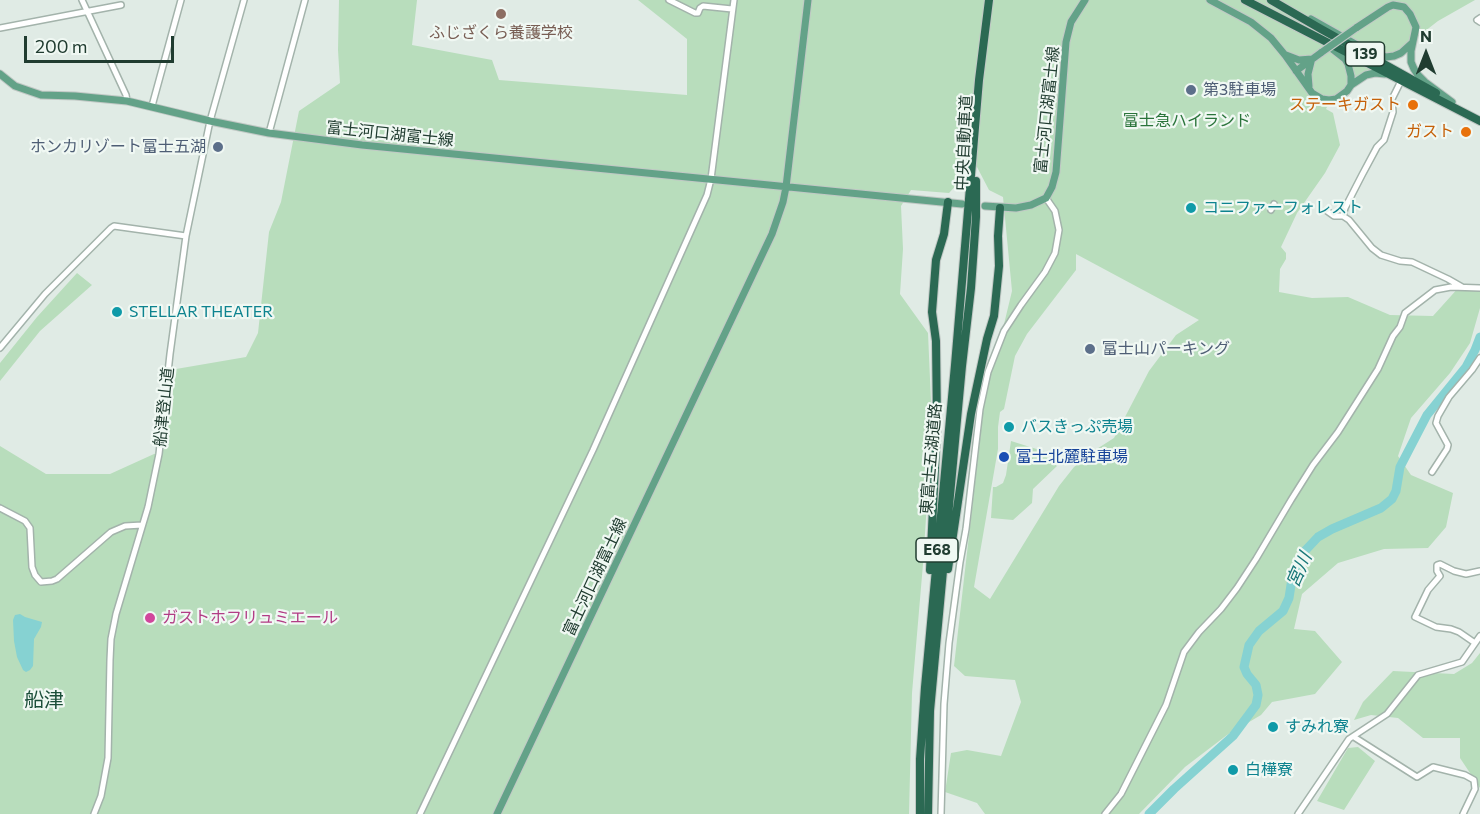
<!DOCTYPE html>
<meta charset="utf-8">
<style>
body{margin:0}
#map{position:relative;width:1480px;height:814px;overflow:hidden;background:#e0ebe5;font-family:Commissioner,sans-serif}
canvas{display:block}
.north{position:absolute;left:1396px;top:24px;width:60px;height:60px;-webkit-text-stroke:4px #f0f8f3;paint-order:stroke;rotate:0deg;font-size:16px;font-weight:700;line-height:24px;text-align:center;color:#203c30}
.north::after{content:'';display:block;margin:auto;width:21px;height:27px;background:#203c30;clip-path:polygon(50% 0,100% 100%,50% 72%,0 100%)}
.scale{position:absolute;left:24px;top:36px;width:150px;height:27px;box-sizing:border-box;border:3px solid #203c30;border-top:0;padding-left:8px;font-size:18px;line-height:21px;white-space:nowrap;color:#203c30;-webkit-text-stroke:4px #f0f8f3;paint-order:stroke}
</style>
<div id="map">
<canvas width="1480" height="814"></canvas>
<div class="north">N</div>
<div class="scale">200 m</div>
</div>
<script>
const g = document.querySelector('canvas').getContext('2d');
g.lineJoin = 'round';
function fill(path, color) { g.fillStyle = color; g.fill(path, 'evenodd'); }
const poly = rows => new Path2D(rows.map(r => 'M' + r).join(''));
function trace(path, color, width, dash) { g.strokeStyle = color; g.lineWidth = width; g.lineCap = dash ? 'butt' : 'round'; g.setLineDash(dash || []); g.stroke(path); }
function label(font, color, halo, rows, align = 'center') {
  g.font = font + ' Commissioner,"Noto Sans JP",sans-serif'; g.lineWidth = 4.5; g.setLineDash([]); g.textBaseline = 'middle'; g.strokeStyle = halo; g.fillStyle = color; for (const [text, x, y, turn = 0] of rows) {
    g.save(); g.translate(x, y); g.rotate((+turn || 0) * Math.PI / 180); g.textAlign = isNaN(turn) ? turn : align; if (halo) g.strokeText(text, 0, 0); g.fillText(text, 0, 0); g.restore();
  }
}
fill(poly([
 [339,0,417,0,412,45,492,60,499,80,687,95,687,39,638,0,1475,0,1438,21,1357,84,1348,96,1340,103,1327,107,1326,109,1333,113,1340,145,1325,173,1297,213,1281,247,1286,253,1286,259,1280,269,1279,292,1312,298,1348,297,1390,315,1433,316,1460,286,1480,285,1480,308,1470,343,1450,373,1411,418,1398,456,1411,475,1453,493,1446,527,1428,548,1384,549,1338,563,1302,594,1294,629,1315,631,1342,662,1315,694,1272,702,1261,715,1227,735,1185,767,1139,814,985,814,977,803,945,792,951,753,967,750,1001,756,1021,702,1015,680,965,676,954,666,985,396,998,349,1012,291,1003,197,989,190,977,167,965,162,961,180,949,193,911,190,901,206,903,249,900,294,928,333,932,425,923,564,912,693,909,814,0,814,0,446,46,474,110,474,165,449,176,369,246,357,258,333,269,232,281,202,299,111,340,83,338,50],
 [1076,254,1199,320,1176,335,1149,371,1114,438,1092,452,1074,467,1059,486,990,599,974,587,998,449,998,427,1000,412,1004,409,1015,356,1027,334,1076,270],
 [77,273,92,285,40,331,0,381,0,363,37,317],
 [1011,441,1046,452,1045,456,1057,466,1033,489,1032,503,1013,520,991,518,993,487,996,487,1003,483,1006,475],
 [1480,653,1480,788,1460,758,1460,738,1423,738,1398,718,1371,715,1354,720,1363,702,1393,671,1454,674,1472,663],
 [1358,747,1375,761,1344,810,1317,801,1348,748]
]), '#b8ddbc');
fill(poly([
 [20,614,25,617,42,622,41,627,34,639,33,666,30,670,26,672,23,670,17,657,14,641,13,620,15,615]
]), '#86d2d2');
trace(poly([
 [1149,814,1174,789,1233,736,1256,705,1258,695,1256,685,1247,674,1244,667,1249,645,1259,631,1283,611,1289,598,1293,572,1302,554,1318,537,1332,529,1381,508,1392,499,1396,491,1400,467,1427,415,1466,367,1475,350,1480,337]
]), '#86d2d2', 9);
const minor = poly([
 [82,0,126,95,127,101],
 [669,0,695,13,698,13,700,8,703,6,732,9],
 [1480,18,1477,20,1480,22],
 [0,28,121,5],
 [152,106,181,0],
 [269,133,305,0],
 [1271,210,1274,204],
 [1327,211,1334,216,1343,216,1349,220,1372,248,1381,255,1400,261,1412,262,1448,279,1462,287],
 [1343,216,1345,208,1362,175,1377,147,1384,140,1393,112,1392,99,1401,81],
 [0,348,45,294,111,228,114,226,186,236],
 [1432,472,1447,449,1448,445,1436,423,1438,416,1449,397,1472,370,1480,358],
 [0,508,25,521,30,528,32,567,35,575,41,582,52,581,57,579,111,532,125,526,142,525],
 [1475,643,1459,632,1451,629,1436,627,1415,617,1428,590,1440,576,1437,571,1437,565,1440,564,1454,571,1466,574,1480,571],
 [1354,737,1417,777,1433,767,1465,775,1474,780,1475,789,1463,814],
 [94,814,101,796,108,758,110,660,111,639,116,614,148,507,159,454,170,354,186,236,210,121,244,0],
 [420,814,593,450,707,195,711,179,734,0],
 [941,814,944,704,949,643,960,562,966,529,980,409,988,372,1004,331,1021,305,1045,272,1055,253,1059,230,1055,211,1046,198],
 [1105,814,1121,794,1166,705,1184,652,1199,632,1221,609,1237,588,1256,559,1291,500,1313,465,1338,432,1378,369,1393,336,1400,327,1405,313,1435,290,1451,287,1480,288],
 [1298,814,1349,739,1387,714,1418,675,1462,662,1480,636]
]);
const major = poly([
 [1210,0,1251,22,1271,38,1285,55,1312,93,1322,99,1329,100,1336,99,1347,91,1351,85,1366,75,1375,73,1385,74],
 [1311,19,1366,50,1386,57,1394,56,1401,53,1412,43],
 [1356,28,1388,7,1393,5,1404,7,1410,14,1416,27,1411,51,1411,62,1414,69,1418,75,1425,82,1452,102],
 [1331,48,1345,59,1348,64,1351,76,1351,85],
 [1286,55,1299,60,1312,59],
 [1296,71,1322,52],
 [0,74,15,86,41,95,75,96,127,101,210,121,269,133,362,145,962,204],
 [1309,86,1308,74,1311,62],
 [985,206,1016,208,1031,205,1046,198,1052,187,1056,172,1066,42,1071,22,1085,0],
 [497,814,772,234,783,202,786,187,808,0]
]);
const highway = poly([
 [1245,0,1480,121],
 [1271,0,1321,29,1436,93],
 [948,569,971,414,987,339,994,316,999,266,998,236,1000,208],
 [930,570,937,425,936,341,932,312,936,260,944,234,948,202],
 [920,814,920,759,925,687,955,365,979,80,989,0],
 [928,814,930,711,962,366,971,288,976,217,976,181]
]);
trace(minor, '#a3b3ab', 8);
trace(major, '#c1c8c5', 9);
trace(highway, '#c1c8c5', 10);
trace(minor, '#fff', 5);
trace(major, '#63a288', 7);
trace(highway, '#2b6953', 8);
const majorBridge = poly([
 [1322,52,1356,28]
]);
trace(majorBridge, '#c1c8c5', 9, []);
trace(majorBridge, '#63a288', 7);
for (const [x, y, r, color] of [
 [501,14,6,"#8d6e63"],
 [1191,90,6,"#5c6f8a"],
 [1413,105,6,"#e8710a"],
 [1466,132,6,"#e8710a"],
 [218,147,6,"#5c6f8a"],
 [1191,208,6,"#0f9aa8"],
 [117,312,6,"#0f9aa8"],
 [1090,349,6,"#5c6f8a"],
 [1009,427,6,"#0f9aa8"],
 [1004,457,6,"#1a4fb4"],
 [150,618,6,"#d1479c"],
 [1273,727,6,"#0f9aa8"],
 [1233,770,6,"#0f9aa8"]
]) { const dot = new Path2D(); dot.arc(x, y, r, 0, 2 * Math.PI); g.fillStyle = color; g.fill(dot); trace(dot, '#f0f8f3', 2); }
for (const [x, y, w] of [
 [1365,54,39],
 [937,550,42]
]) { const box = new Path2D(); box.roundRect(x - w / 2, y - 12, w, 24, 4.5); g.fillStyle = '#f0f8f3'; g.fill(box); trace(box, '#203c30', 1.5); }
label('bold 15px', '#203c30', null, [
 ["139",1365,54],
 ["E68",937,550]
]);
label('16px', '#785e54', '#f0f8f3', [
 ["ふじざくら養護学校",501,33]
]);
label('16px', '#4e5e75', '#f0f8f3', [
 ["第3駐車場",1203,90],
 ["ホンカリゾート富士五湖",206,147,"right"],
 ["富士山パーキング",1102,349]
], 'left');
label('16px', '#c56008', '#f0f8f3', [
 ["ステーキガスト",1401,105],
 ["ガスト",1454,132]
], 'right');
label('16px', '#203c30', '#f0f8f3', [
 ["富士河口湖富士線",1047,110,-84],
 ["富士河口湖富士線",390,134,6],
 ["中央自動車道",964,143,-87],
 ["船津登山道",164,407,-84],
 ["東富士五湖道路",931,459,-85],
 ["富士河口湖富士線",595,577,-65]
]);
label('16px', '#2a743b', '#f0f8f3', [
 ["富士急ハイランド",1187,121]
]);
label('16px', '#0d838f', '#f0f8f3', [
 ["コニファーフォレスト",1203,208],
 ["STELLAR THEATER",129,312],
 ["バスきっぷ売場",1021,427],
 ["すみれ寮",1285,727],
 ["白樺寮",1245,770]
], 'left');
label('16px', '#164399', '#f0f8f3', [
 ["富士北麓駐車場",1016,457]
], 'left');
label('16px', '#b23c85', '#f0f8f3', [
 ["ガストホフリュミエール",162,618]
], 'left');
label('italic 18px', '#197879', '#f0f8f3', [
 ["宮川",1299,570,-66]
]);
label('20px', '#1c4f3a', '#f0f8f3', [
 ["船津",44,700]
]);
</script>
